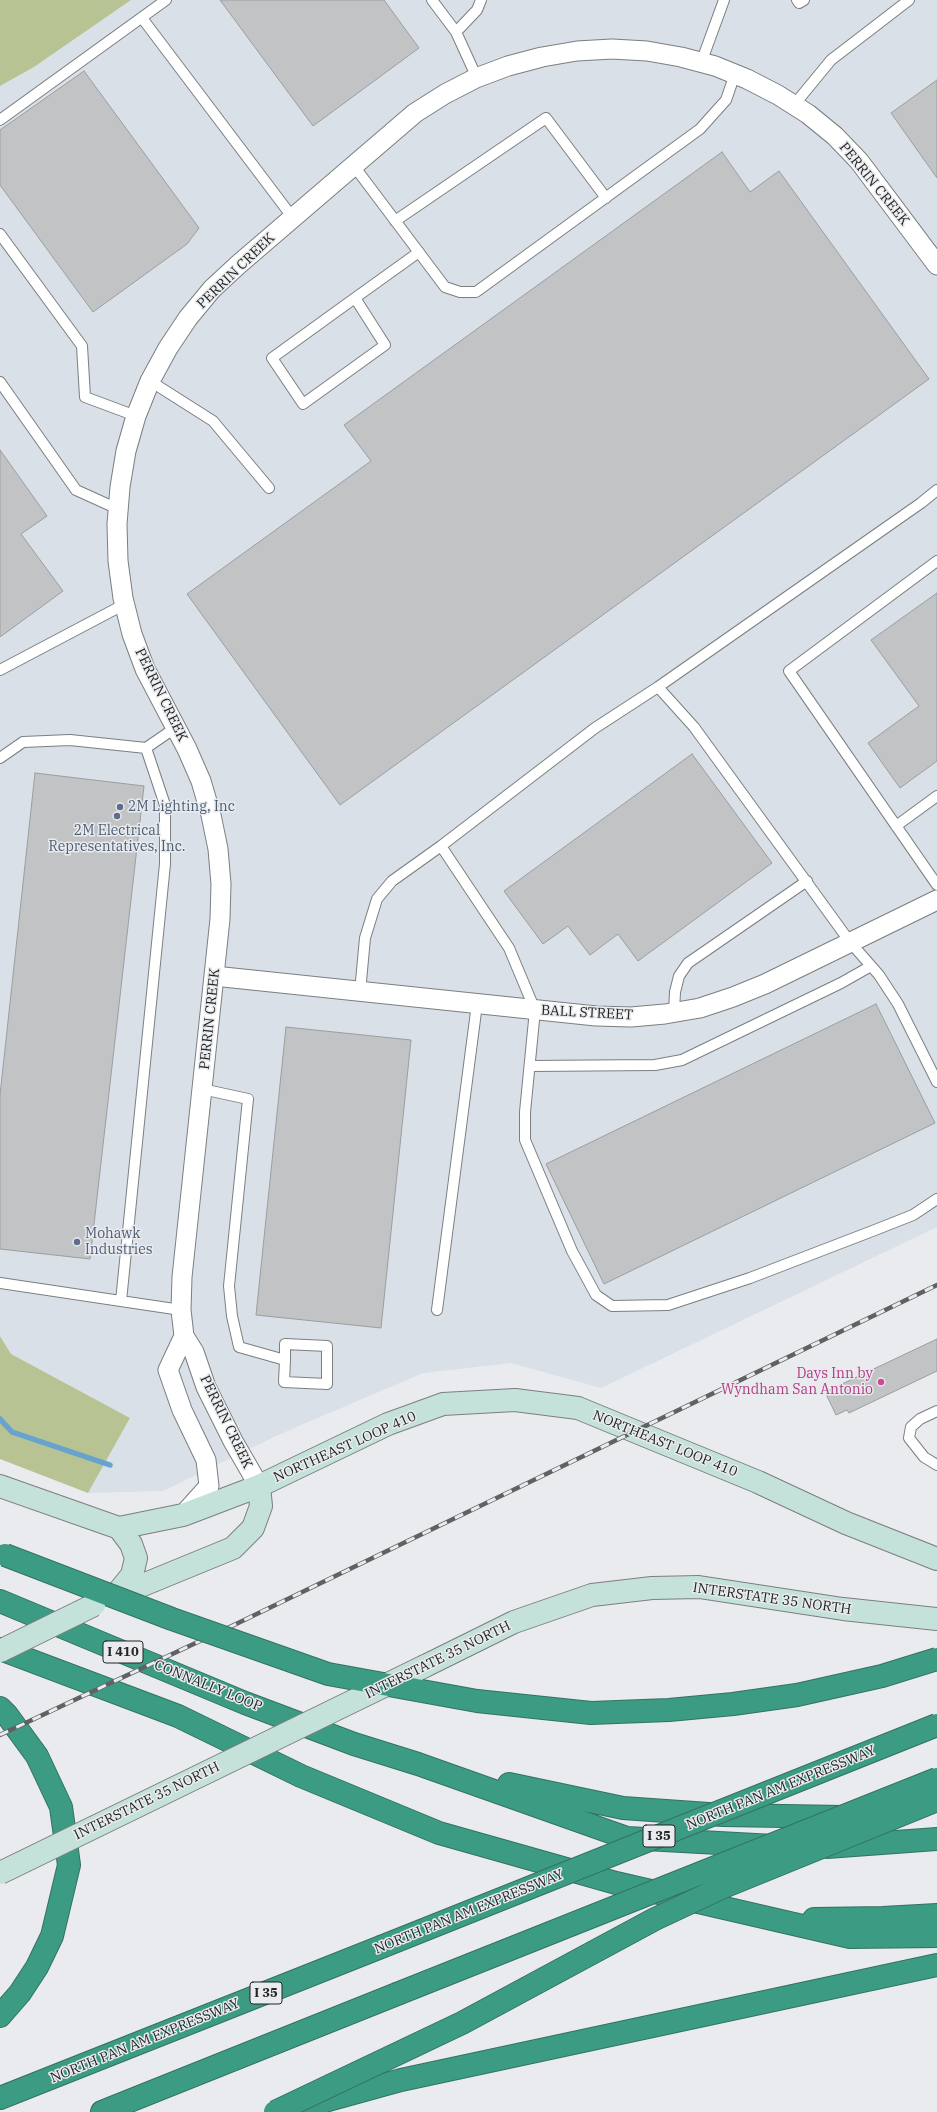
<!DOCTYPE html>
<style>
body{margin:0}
canvas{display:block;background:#e9ebee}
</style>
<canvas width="937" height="2112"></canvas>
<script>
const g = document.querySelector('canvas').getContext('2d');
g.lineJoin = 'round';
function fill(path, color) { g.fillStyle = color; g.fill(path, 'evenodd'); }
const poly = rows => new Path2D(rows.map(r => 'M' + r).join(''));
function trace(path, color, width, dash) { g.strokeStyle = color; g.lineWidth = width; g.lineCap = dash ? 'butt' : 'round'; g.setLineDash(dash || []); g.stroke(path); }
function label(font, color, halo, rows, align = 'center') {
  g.font = font + ' "IBM Plex Serif",serif'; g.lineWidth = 3; g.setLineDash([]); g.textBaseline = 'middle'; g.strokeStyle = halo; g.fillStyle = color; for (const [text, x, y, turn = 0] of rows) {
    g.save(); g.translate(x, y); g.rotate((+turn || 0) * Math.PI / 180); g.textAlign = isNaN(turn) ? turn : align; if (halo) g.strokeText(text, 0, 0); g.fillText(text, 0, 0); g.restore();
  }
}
fill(poly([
 [131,0,937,0,937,1227,601,1388,511,1363,423,1373,278,1435,163,1491,88,1493,130,1418,11,1354,0,1336,0,86,34,67]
]), '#d9e0e8');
fill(poly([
 [0,0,131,0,34,67,0,86],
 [0,1336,11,1354,130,1418,88,1493,0,1459]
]), '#b7c393');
trace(poly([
 [0,1419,12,1432,110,1465]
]), '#67a3ce', 5.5);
const building = poly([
 [220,0,384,0,419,48,313,126,220,0],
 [84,71,199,228,187,244,93,312,0,185,0,130,84,71],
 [937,80,937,178,891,113,937,80],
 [722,152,750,192,779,171,929,379,340,805,187,594,371,461,344,425,722,152],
 [0,450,47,516,21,534,63,591,0,637,0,450],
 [937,593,937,761,900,788,868,743,919,706,871,640,937,593],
 [692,754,772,863,638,961,618,934,590,955,568,926,543,944,504,891,692,754],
 [35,773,144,786,90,1259,0,1249,0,1095,35,773],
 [876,1004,935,1123,604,1284,546,1164,876,1004],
 [286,1027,411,1040,381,1328,256,1315,286,1027],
 [937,1339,937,1371,849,1413,847,1410,836,1415,825,1392,937,1339]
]);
fill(building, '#c1c3c5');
trace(building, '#9c9ea1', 1);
const lane = poly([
 [432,0,456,32,477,78],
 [797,0,799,3,804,0],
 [142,18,293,218],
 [456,32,477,10,481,0],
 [701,63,724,0],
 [794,105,831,60,909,0],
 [0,120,166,0],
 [354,166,445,287,460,292,476,292,700,129,726,100,735,74],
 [395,221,546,118,606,198],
 [0,234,82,346,85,397,136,416],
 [355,298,385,345,303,404,272,358,355,298,419,252],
 [150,381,213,421,269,488],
 [0,382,76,490,118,509],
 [937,561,789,671,937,885],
 [0,670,125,604],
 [658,687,694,727,850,942,879,975,898,1004,937,1082],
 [0,758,23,742,70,740,146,748,175,728],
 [896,826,937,796],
 [441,846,509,948,535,1010,525,1112,525,1140,572,1251,596,1295,612,1306,668,1305,750,1278,875,1230,913,1215,937,1199],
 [360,992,365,938,377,899,392,881,441,846,595,728,658,687,921,503,937,490],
 [674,1012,675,992,679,976,688,963,807,881],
 [530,1066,655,1065,682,1060,841,983,871,966],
 [202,1089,248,1099,229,1286,232,1316,239,1347,285,1360,284,1382,327,1384,327,1346,285,1344,285,1360],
 [0,1283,181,1310],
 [121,1301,165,864,165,805,146,748],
 [437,1310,477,1004],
 [937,1411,920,1419,911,1427,909,1438,924,1457,937,1465]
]);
const street = poly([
 [214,976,596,1016,631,1017,665,1014,700,1008,733,997,765,984,937,900],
 [259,1486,233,1441,206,1387,194,1352,184,1336,181,1310,182,1277,220,919,221,884,218,849,211,815,201,781,187,749,145,669,132,634,123,598,118,561,117,524,120,487,126,451,136,416,150,381,168,348,188,318,212,289,239,264,415,113,445,94,476,78,508,66,542,57,577,51,612,49,647,51,681,57,715,66,747,79,778,95,808,114,835,136,859,161,937,265],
 [183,1515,209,1486,206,1460,182,1410,168,1370,184,1336]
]);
const secondary = poly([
 [0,1486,119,1528,183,1515,259,1486,388,1424,443,1404,515,1400,578,1408,758,1482,846,1523,937,1559],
 [115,1596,132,1575,136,1558,131,1544,119,1528],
 [116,1596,233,1548,253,1528,261,1506,259,1486],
 [425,1666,514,1622,592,1595,652,1588,699,1587,843,1609,937,1619]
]);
const highway = poly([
 [0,1601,245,1703,354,1744,418,1764,627,1838,774,1846],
 [0,1649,178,1716,301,1776,439,1833,616,1883,850,1937,937,1936],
 [0,1708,7,1715,37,1756,61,1807,69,1865,52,1936,37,1967,20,1993,0,2016],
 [509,1784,623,1808,723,1815,844,1817],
 [827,1847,937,1839],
 [814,1919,883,1918,937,1915],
 [0,2098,381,1947],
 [292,2110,401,2080,937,1965],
 [102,2112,397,1994]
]);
trace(lane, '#7c7e80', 12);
trace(street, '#7c7e80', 21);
trace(secondary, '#7c7e80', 24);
trace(highway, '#347262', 24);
trace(lane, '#fff', 10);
trace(street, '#fff', 19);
trace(secondary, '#c4e1da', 22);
trace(highway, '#3c9c83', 22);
const rail = poly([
 [0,1735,234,1625,937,1285]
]);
trace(rail, '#606162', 4.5);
trace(rail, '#e9ebee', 3, [9]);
const secondaryBridge = poly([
 [0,1651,94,1605],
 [0,1873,425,1666]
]);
const highwayBridge = poly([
 [5,1555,172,1619,328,1674,477,1701,591,1713,669,1710,733,1704,797,1695,882,1676,937,1659],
 [381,1947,937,1725],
 [397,1994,937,1779],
 [275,2112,462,2023,655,1919,721,1888,937,1800]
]);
trace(secondaryBridge, '#7c7e80', 24, []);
trace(highwayBridge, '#347262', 24, []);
trace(secondaryBridge, '#c4e1da', 22);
trace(highwayBridge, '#3c9c83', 22);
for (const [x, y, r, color] of [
 [120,807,4,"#5c6f8a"],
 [117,816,4,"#5c6f8a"],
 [77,1242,4,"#5c6f8a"],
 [881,1382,4,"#d1479c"]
]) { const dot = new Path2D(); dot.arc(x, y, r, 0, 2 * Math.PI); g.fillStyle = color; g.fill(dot); trace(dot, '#e9ebee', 1.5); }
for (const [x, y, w] of [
 [123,1652,40],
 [659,1836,32],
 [266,1993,32]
]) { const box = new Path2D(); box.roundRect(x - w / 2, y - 11, w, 22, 3); g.fillStyle = '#e9ebee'; g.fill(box); trace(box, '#242525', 1); }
label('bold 13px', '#242525', null, [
 ["I 410",123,1652],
 ["I 35",659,1836],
 ["I 35",266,1993]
]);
label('14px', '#242525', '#e9ebee', [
 ["PERRIN CREEK",874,184,51],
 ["PERRIN CREEK",236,271,-44],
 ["PERRIN CREEK",161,695,64],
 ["BALL STREET",587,1013,3],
 ["PERRIN CREEK",210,1019,-84],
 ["PERRIN CREEK",226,1422,64],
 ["NORTHEAST LOOP 410",665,1444,22],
 ["NORTHEAST LOOP 410",345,1447,-24],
 ["INTERSTATE 35 NORTH",772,1599,8],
 ["INTERSTATE 35 NORTH",438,1660,-26],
 ["CONNALLY LOOP",208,1686,22],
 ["NORTH PAN AM EXPRESSWAY",781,1788,-22],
 ["INTERSTATE 35 NORTH",147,1801,-26],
 ["NORTH PAN AM EXPRESSWAY",469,1912,-22],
 ["NORTH PAN AM EXPRESSWAY",145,2041,-22]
]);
label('14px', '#4e5e75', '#e9ebee', [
 ["2M Lighting, Inc",128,807],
 ["2M Electrical",117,831,"center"],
 ["Representatives, Inc.",117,847,"center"],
 ["Mohawk",85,1234],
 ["Industries",85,1250]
], 'left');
label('14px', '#b23c85', '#e9ebee', [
 ["Days Inn by",873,1374],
 ["Wyndham San Antonio",873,1390]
], 'right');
</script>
